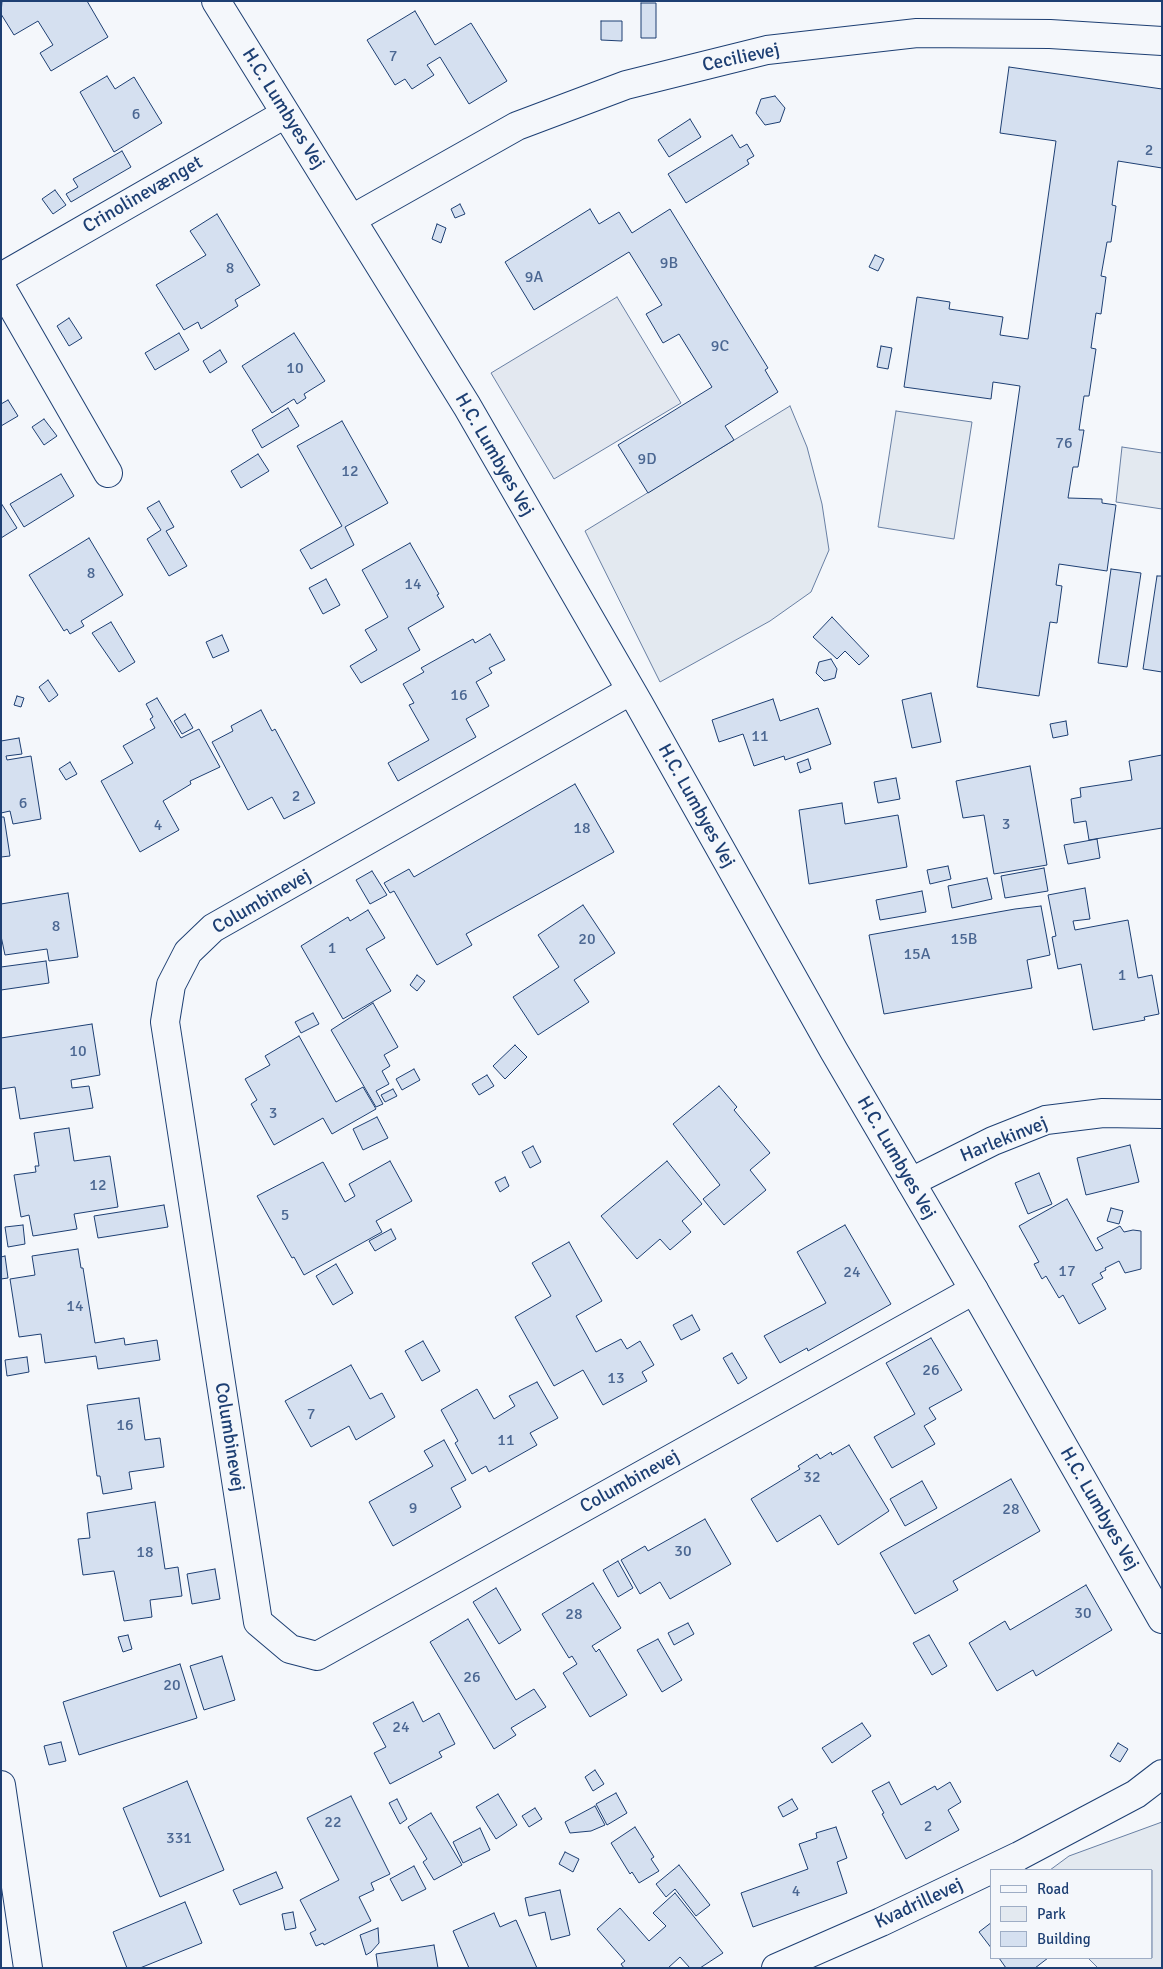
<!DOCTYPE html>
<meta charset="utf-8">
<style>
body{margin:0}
#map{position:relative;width:1163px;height:1969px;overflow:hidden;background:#f4f7fb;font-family:Signika,sans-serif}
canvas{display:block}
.frame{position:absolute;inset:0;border:2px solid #1d3f73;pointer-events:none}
.legend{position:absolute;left:990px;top:1869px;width:162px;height:90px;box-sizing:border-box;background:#f4f7fb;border:1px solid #9eadc5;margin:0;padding:6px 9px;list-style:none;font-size:15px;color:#1d3f73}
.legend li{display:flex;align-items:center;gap:10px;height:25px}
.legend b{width:25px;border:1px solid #9eadc5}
</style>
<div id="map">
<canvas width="1163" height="1969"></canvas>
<div class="frame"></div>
<ul class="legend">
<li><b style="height:6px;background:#f4f7fb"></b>Road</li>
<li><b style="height:14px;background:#e3e9f0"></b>Park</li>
<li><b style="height:14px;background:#d5e0f0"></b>Building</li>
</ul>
</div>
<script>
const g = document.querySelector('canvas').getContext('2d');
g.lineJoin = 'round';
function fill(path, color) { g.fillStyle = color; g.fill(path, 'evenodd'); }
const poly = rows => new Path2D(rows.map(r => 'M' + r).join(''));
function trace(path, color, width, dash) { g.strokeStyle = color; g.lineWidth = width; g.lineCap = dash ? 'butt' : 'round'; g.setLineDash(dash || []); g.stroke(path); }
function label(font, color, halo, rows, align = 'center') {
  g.font = font + ' Signika,sans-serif'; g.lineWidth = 4; g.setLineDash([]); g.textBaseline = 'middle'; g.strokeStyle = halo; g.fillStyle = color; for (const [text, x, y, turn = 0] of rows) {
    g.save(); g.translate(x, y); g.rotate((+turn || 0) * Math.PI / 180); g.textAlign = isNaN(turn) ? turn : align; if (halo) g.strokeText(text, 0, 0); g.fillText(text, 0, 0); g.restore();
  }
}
const green = poly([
 [790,406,807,447,822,504,829,550,811,592,770,621,660,682,585,531,790,406],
 [896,411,972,422,954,539,878,527,896,411],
 [1122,447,1162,453,1162,509,1116,502,1122,447],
 [1162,1822,1162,1968,1098,1968,1088,1958,1152,1958,1152,1870,1050,1870,1069,1856,1162,1822]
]);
fill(green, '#e3e9f0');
trace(green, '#687fa3', 1);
const parking = poly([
 [617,297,681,403,554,479,491,373,617,297]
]);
fill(parking, '#e3e8f0');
trace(parking, '#687fa3', 1);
const building = poly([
 [2,1,87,1,108,37,51,71,40,53,53,45,38,21,14,35,1,14,2,1],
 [641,3,656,3,656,38,641,38,641,3],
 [415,11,435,45,471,23,507,81,469,104,440,57,427,65,434,75,412,89,405,79,395,85,367,40,415,11],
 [601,21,622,21,622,41,601,40,601,21],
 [1009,67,1162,89,1162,168,1118,161,1112,205,1116,206,1111,242,1107,242,1101,276,1106,277,1101,314,1096,313,1091,348,1096,349,1089,396,1084,396,1079,430,1084,430,1078,467,1073,467,1068,498,1102,499,1102,503,1116,505,1107,571,1059,564,1056,585,1062,586,1057,623,1050,622,1039,696,977,687,1020,386,993,382,991,399,904,387,917,297,950,302,949,309,1003,317,1000,335,1028,339,1056,141,1000,133,1009,67],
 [107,76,115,89,134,77,162,123,114,152,80,92,107,76],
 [775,96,785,108,780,122,765,125,756,113,761,99,775,96],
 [690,119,701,137,669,157,658,140,690,119],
 [732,135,740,148,747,144,754,156,747,160,749,164,686,203,668,174,732,135],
 [122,151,131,167,71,202,66,194,78,187,73,179,122,151],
 [55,190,66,205,53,214,42,199,55,190],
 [460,204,465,214,455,218,451,209,460,204],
 [590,209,599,224,619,212,632,233,670,209,768,368,765,370,778,392,725,426,734,440,648,493,618,445,712,387,679,334,663,343,646,314,662,305,629,252,534,310,505,262,590,209],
 [217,214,260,285,235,300,238,306,201,329,198,322,184,330,156,285,206,255,190,231,217,214],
 [437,224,446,228,441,243,432,239,437,224],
 [875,255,884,259,878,271,869,267,875,255],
 [69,318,82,338,69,346,57,326,69,318],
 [179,333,189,350,155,370,145,353,179,333],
 [294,333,325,381,304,394,306,398,297,404,294,399,272,413,242,366,294,333],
 [881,346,892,348,888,369,877,367,881,346],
 [220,350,227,362,210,373,203,361,220,350],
 [8,400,18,416,1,426,1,404,8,400],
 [288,408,299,426,262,448,252,430,288,408],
 [44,419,57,436,44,445,32,427,44,419],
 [342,421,388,503,345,527,354,545,311,569,300,550,342,526,297,446,342,421],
 [258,454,269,471,241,488,231,471,258,454],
 [61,474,74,496,24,527,10,504,61,474],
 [159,501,174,527,166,531,187,566,169,576,147,539,161,530,147,508,159,501],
 [1,503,17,528,1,538,1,503],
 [89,538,123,595,81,621,84,626,70,634,67,629,64,631,29,575,89,538],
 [410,543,439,594,437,595,444,607,408,628,420,650,361,683,350,666,377,650,365,630,388,617,362,570,410,543],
 [1111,569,1141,573,1127,667,1098,663,1111,569],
 [1157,576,1162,576,1162,672,1143,669,1157,576],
 [326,579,340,605,323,614,309,588,326,579],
 [832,617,869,656,859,665,845,651,837,659,813,637,832,617],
 [111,622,135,662,119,672,92,633,111,622],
 [490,634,505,660,489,668,492,673,476,682,489,706,466,719,476,737,398,781,388,763,429,740,409,705,414,703,403,684,424,672,421,668,473,639,475,643,490,634],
 [222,635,229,651,213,658,206,642,222,635],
 [831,659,837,669,835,678,824,681,816,673,819,662,831,659],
 [48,680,58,695,49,702,39,687,48,680],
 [931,693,941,742,912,748,902,700,931,693],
 [17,696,24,698,21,707,14,705,17,696],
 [157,698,181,738,199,729,220,767,190,781,191,784,163,801,179,830,140,852,101,781,133,763,123,746,155,728,150,719,153,717,146,704,157,698],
 [773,699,780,721,818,708,831,744,785,760,784,756,754,766,743,734,719,742,712,720,773,699],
 [261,710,272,731,275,729,315,803,284,819,272,797,248,810,212,742,233,731,231,726,261,710],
 [185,714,193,728,182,734,174,721,185,714],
 [1066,721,1068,735,1053,738,1050,724,1066,721],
 [19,738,22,754,6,756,7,760,31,756,41,819,13,824,10,811,1,813,1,741,19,738],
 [1162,755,1162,828,1089,840,1086,821,1074,823,1071,799,1081,797,1080,788,1132,780,1129,761,1162,755],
 [808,759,811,769,800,773,797,763,808,759],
 [70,762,77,774,66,780,59,769,70,762],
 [1030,766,1047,865,994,874,984,815,963,818,956,781,1030,766],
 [896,778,900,799,878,803,874,782,896,778],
 [575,784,614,852,466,934,472,945,437,965,394,891,390,893,384,883,409,869,414,877,575,784],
 [842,803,845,824,898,815,907,867,809,884,799,810,842,803],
 [1,817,4,817,10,856,1,857,1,817],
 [1097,839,1100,858,1068,864,1064,845,1097,839],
 [948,866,951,879,930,884,927,870,948,866],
 [1044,868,1048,891,1005,898,1001,876,1044,868],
 [372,871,387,895,370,904,356,880,372,871],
 [987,878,992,899,952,908,948,886,987,878],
 [1085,888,1090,919,1073,921,1075,930,1128,920,1138,978,1152,975,1159,1014,1144,1017,1145,1020,1093,1030,1081,964,1058,969,1052,937,1056,936,1048,895,1085,888],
 [922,891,926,912,880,920,876,900,922,891],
 [68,893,78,957,49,961,47,949,5,955,1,936,1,904,68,893],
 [583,905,615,953,574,980,589,1002,538,1035,513,997,559,967,538,935,583,905],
 [1041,906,1050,955,1027,960,1032,988,884,1014,869,935,1015,909,1041,906],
 [368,910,385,938,366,949,391,991,343,1019,301,946,348,917,350,921,368,910],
 [46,961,49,983,1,990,1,967,46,961],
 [417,975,425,981,417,991,410,985,417,975],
 [373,1003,398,1047,384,1055,390,1066,382,1071,389,1084,376,1091,383,1104,376,1107,331,1030,373,1003],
 [313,1013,319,1024,301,1033,295,1022,313,1013],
 [92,1024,100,1075,71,1080,72,1088,89,1086,93,1108,20,1119,15,1087,1,1089,1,1038,92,1024],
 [299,1036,336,1102,363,1087,376,1109,332,1134,323,1118,274,1145,251,1104,257,1100,245,1079,270,1065,265,1056,299,1036],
 [515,1045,527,1057,505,1079,493,1066,515,1045],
 [414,1069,420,1080,402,1090,396,1079,414,1069],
 [487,1075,494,1086,479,1095,472,1084,487,1075],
 [719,1086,737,1107,734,1110,770,1153,750,1170,766,1190,724,1225,703,1199,720,1185,673,1124,719,1086],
 [393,1089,397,1096,385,1102,381,1095,393,1089],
 [377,1117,388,1138,363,1150,353,1129,377,1117],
 [69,1128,74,1161,110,1156,118,1207,74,1214,77,1229,33,1236,29,1215,21,1217,14,1175,36,1172,35,1166,39,1166,34,1133,69,1128],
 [1130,1145,1139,1182,1086,1195,1077,1158,1130,1145],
 [533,1146,541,1162,530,1168,522,1152,533,1146],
 [390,1161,412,1201,376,1221,382,1232,304,1275,294,1257,292,1258,257,1196,323,1162,345,1202,355,1196,349,1184,390,1161],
 [667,1161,702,1204,682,1221,691,1232,670,1250,660,1239,637,1259,601,1216,667,1161],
 [1039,1173,1052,1204,1028,1214,1015,1183,1039,1173],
 [505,1177,509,1186,500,1192,495,1182,505,1177],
 [1067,1199,1096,1251,1103,1248,1097,1238,1120,1226,1124,1232,1133,1230,1141,1231,1141,1269,1125,1273,1119,1261,1105,1268,1106,1270,1100,1273,1103,1278,1092,1284,1106,1309,1079,1324,1063,1295,1059,1298,1046,1276,1042,1279,1034,1264,1039,1262,1019,1226,1067,1199],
 [164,1205,168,1227,98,1238,94,1216,164,1205],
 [1111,1208,1123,1211,1119,1224,1107,1221,1111,1208],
 [23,1225,25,1244,8,1247,5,1227,23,1225],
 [845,1225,891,1304,808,1351,807,1348,780,1363,764,1336,826,1303,797,1252,845,1225],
 [391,1229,396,1239,375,1251,369,1241,391,1229],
 [569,1242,602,1301,576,1316,596,1352,621,1339,627,1349,640,1341,654,1365,642,1372,647,1381,603,1405,583,1370,554,1386,515,1317,551,1296,532,1263,569,1242],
 [78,1249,81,1268,83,1268,95,1343,124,1338,125,1345,157,1340,160,1360,98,1369,96,1356,45,1363,41,1334,19,1337,10,1279,35,1275,32,1256,78,1249],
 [5,1256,8,1278,1,1279,1,1257,5,1256],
 [336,1264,353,1293,333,1305,316,1276,336,1264],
 [692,1315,700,1330,681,1340,673,1325,692,1315],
 [931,1338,962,1390,929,1408,936,1419,924,1426,935,1444,892,1468,874,1437,915,1414,886,1363,931,1338],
 [423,1341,440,1371,422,1381,405,1351,423,1341],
 [732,1353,747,1378,738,1384,723,1358,732,1353],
 [27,1357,29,1372,7,1376,5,1360,27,1357],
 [351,1365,370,1399,382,1393,395,1417,356,1440,349,1426,311,1447,285,1401,351,1365],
 [537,1382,558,1418,530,1433,537,1445,489,1472,486,1466,472,1474,455,1443,458,1441,441,1410,477,1389,494,1419,515,1406,509,1396,537,1382],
 [139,1398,145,1440,160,1438,164,1467,129,1472,132,1489,103,1494,100,1476,97,1476,87,1405,139,1398],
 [444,1440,466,1480,451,1488,461,1507,393,1546,369,1502,433,1466,424,1451,444,1440],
 [849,1445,889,1511,838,1545,820,1515,777,1542,751,1499,800,1469,798,1466,817,1454,820,1459,831,1452,832,1455,849,1445],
 [1011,1479,1040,1531,953,1581,958,1590,915,1614,880,1553,1011,1479],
 [922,1481,937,1508,905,1526,890,1499,922,1481],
 [155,1502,165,1569,178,1567,182,1596,150,1600,152,1617,124,1621,114,1571,83,1575,78,1539,90,1538,87,1513,155,1502],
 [705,1519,731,1564,670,1599,660,1582,640,1594,621,1560,645,1546,648,1551,705,1519],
 [618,1561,633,1588,618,1597,603,1570,618,1561],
 [215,1569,220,1599,192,1604,187,1574,215,1569],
 [593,1583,621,1628,592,1646,596,1652,599,1649,627,1695,590,1717,563,1673,577,1664,572,1656,569,1658,542,1614,593,1583],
 [1086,1585,1112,1630,1036,1676,1033,1670,997,1691,969,1643,1005,1621,1010,1630,1086,1585],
 [496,1588,521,1630,499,1644,473,1602,496,1588],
 [468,1619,516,1700,534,1689,546,1707,511,1728,516,1735,494,1749,430,1642,468,1619],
 [688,1623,694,1634,674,1645,668,1633,688,1623],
 [128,1635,132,1649,123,1652,118,1637,128,1635],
 [929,1635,947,1666,932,1675,913,1643,929,1635],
 [658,1639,682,1680,662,1692,637,1650,658,1639],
 [222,1656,235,1700,204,1710,190,1666,222,1656],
 [180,1664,197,1718,79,1755,63,1702,180,1664],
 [413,1702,423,1722,439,1713,455,1744,439,1752,442,1757,390,1784,374,1753,386,1747,373,1723,413,1702],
 [862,1723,871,1736,832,1763,822,1748,862,1723],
 [61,1742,66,1761,49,1765,44,1746,61,1742],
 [1118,1743,1128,1749,1120,1762,1110,1756,1118,1743],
 [595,1770,604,1784,593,1791,585,1777,595,1770],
 [187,1781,224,1870,160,1897,123,1808,187,1781],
 [889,1782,901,1805,935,1786,937,1790,950,1782,961,1802,948,1810,959,1830,906,1859,882,1814,884,1813,872,1791,889,1782],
 [616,1793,627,1813,607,1825,596,1804,616,1793],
 [498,1794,517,1825,496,1839,476,1807,498,1794],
 [351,1796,390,1874,371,1883,374,1890,359,1897,371,1921,324,1945,323,1943,316,1946,310,1933,316,1930,300,1900,339,1880,307,1818,351,1796],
 [397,1799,407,1819,400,1824,389,1803,397,1799],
 [792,1799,798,1809,783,1817,778,1807,792,1799],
 [595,1806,605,1825,591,1831,570,1833,565,1822,595,1806],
 [535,1808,542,1819,529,1827,522,1816,535,1808],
 [431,1813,462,1865,434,1880,423,1862,427,1859,408,1827,431,1813],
 [635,1827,654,1857,651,1859,659,1871,639,1883,632,1872,630,1874,611,1843,635,1827],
 [836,1827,847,1858,837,1862,847,1893,753,1927,741,1893,808,1869,799,1844,817,1838,816,1833,836,1827],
 [480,1828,490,1850,463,1863,453,1842,480,1828],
 [565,1852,579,1859,573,1872,559,1864,565,1852],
 [679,1865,710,1905,696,1916,675,1889,666,1897,656,1884,679,1865],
 [414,1866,426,1889,402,1901,390,1879,414,1866],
 [276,1872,283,1888,240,1905,233,1890,276,1872],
 [560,1890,570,1935,551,1940,545,1912,529,1916,525,1898,560,1890],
 [675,1893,723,1953,700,1968,690,1968,680,1957,668,1968,624,1968,621,1964,625,1961,597,1929,620,1908,649,1941,666,1926,653,1913,675,1893],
 [185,1902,202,1943,140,1968,127,1968,113,1932,185,1902],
 [293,1912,296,1928,285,1930,282,1914,293,1912],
 [494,1913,500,1927,516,1920,537,1968,469,1968,453,1931,494,1913],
 [992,1922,992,1949,979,1932,992,1922],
 [378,1928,379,1943,371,1952,366,1955,360,1935,378,1928],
 [434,1945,438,1968,378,1968,376,1954,434,1945],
 [999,1958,1048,1958,1035,1968,1006,1968,999,1958]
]);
fill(building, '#d5e0f0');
trace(building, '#1d3f73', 1);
const street = poly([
 [352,219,517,126,626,85,767,50,917,33,1050,34,1162,41],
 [1,277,285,114],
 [1,287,108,473],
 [630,691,213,928,188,952,171,985,165,1022,258,1622,290,1649,317,1656,974,1290],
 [911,1182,993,1141,1046,1120,1103,1113,1162,1114],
 [1,1785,28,1968],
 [776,1968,881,1922,1019,1856,1136,1794,1162,1774]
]);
const secondary = poly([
 [216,1,467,406,639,704,834,1051,974,1290,1162,1619]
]);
trace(street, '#1d3f73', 30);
trace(secondary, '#1d3f73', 30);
trace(street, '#f4f7fb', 28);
trace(secondary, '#f4f7fb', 28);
label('16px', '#4b6792', null, [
 ["7",393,57],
 ["6",136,115],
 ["2",1149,151],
 ["9B",669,264],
 ["8",230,269],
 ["9A",534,278],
 ["9C",720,347],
 ["10",295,369],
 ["76",1064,444],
 ["9D",647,460],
 ["12",350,472],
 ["8",91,574],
 ["14",413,585],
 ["16",459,696],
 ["11",760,737],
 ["2",296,797],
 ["6",23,804],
 ["3",1006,825],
 ["4",158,826],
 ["18",582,829],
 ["8",56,927],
 ["20",587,940],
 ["15B",964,940],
 ["1",332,949],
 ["15A",917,955],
 ["1",1122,976],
 ["10",78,1052],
 ["3",273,1114],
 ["12",98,1186],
 ["5",285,1216],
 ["17",1067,1272],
 ["24",852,1273],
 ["14",75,1307],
 ["26",931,1371],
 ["13",616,1379],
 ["7",311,1415],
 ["16",125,1426],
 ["11",506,1441],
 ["32",812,1478],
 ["9",413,1509],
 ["28",1011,1510],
 ["30",683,1552],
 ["18",145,1553],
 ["30",1083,1614],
 ["28",574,1615],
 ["26",472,1678],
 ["20",172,1686],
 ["24",401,1728],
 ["22",333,1823],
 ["2",928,1827],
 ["331",179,1839],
 ["4",796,1892]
]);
label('19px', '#1d3f73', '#f4f7fb', [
 ["Cecilievej",741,58,-12],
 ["H.C. Lumbyes Vej",283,109,58],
 ["Crinolinevænget",143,195,-30],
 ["H.C. Lumbyes Vej",494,455,60],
 ["H.C. Lumbyes Vej",696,806,61],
 ["Columbinevej",262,902,-30],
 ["Harlekinvej",1004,1140,-22],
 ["H.C. Lumbyes Vej",896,1158,60],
 ["Columbinevej",229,1437,81],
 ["Columbinevej",630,1482,-29],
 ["H.C. Lumbyes Vej",1099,1509,60],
 ["Kvadrillevej",919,1904,-25]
]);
</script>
